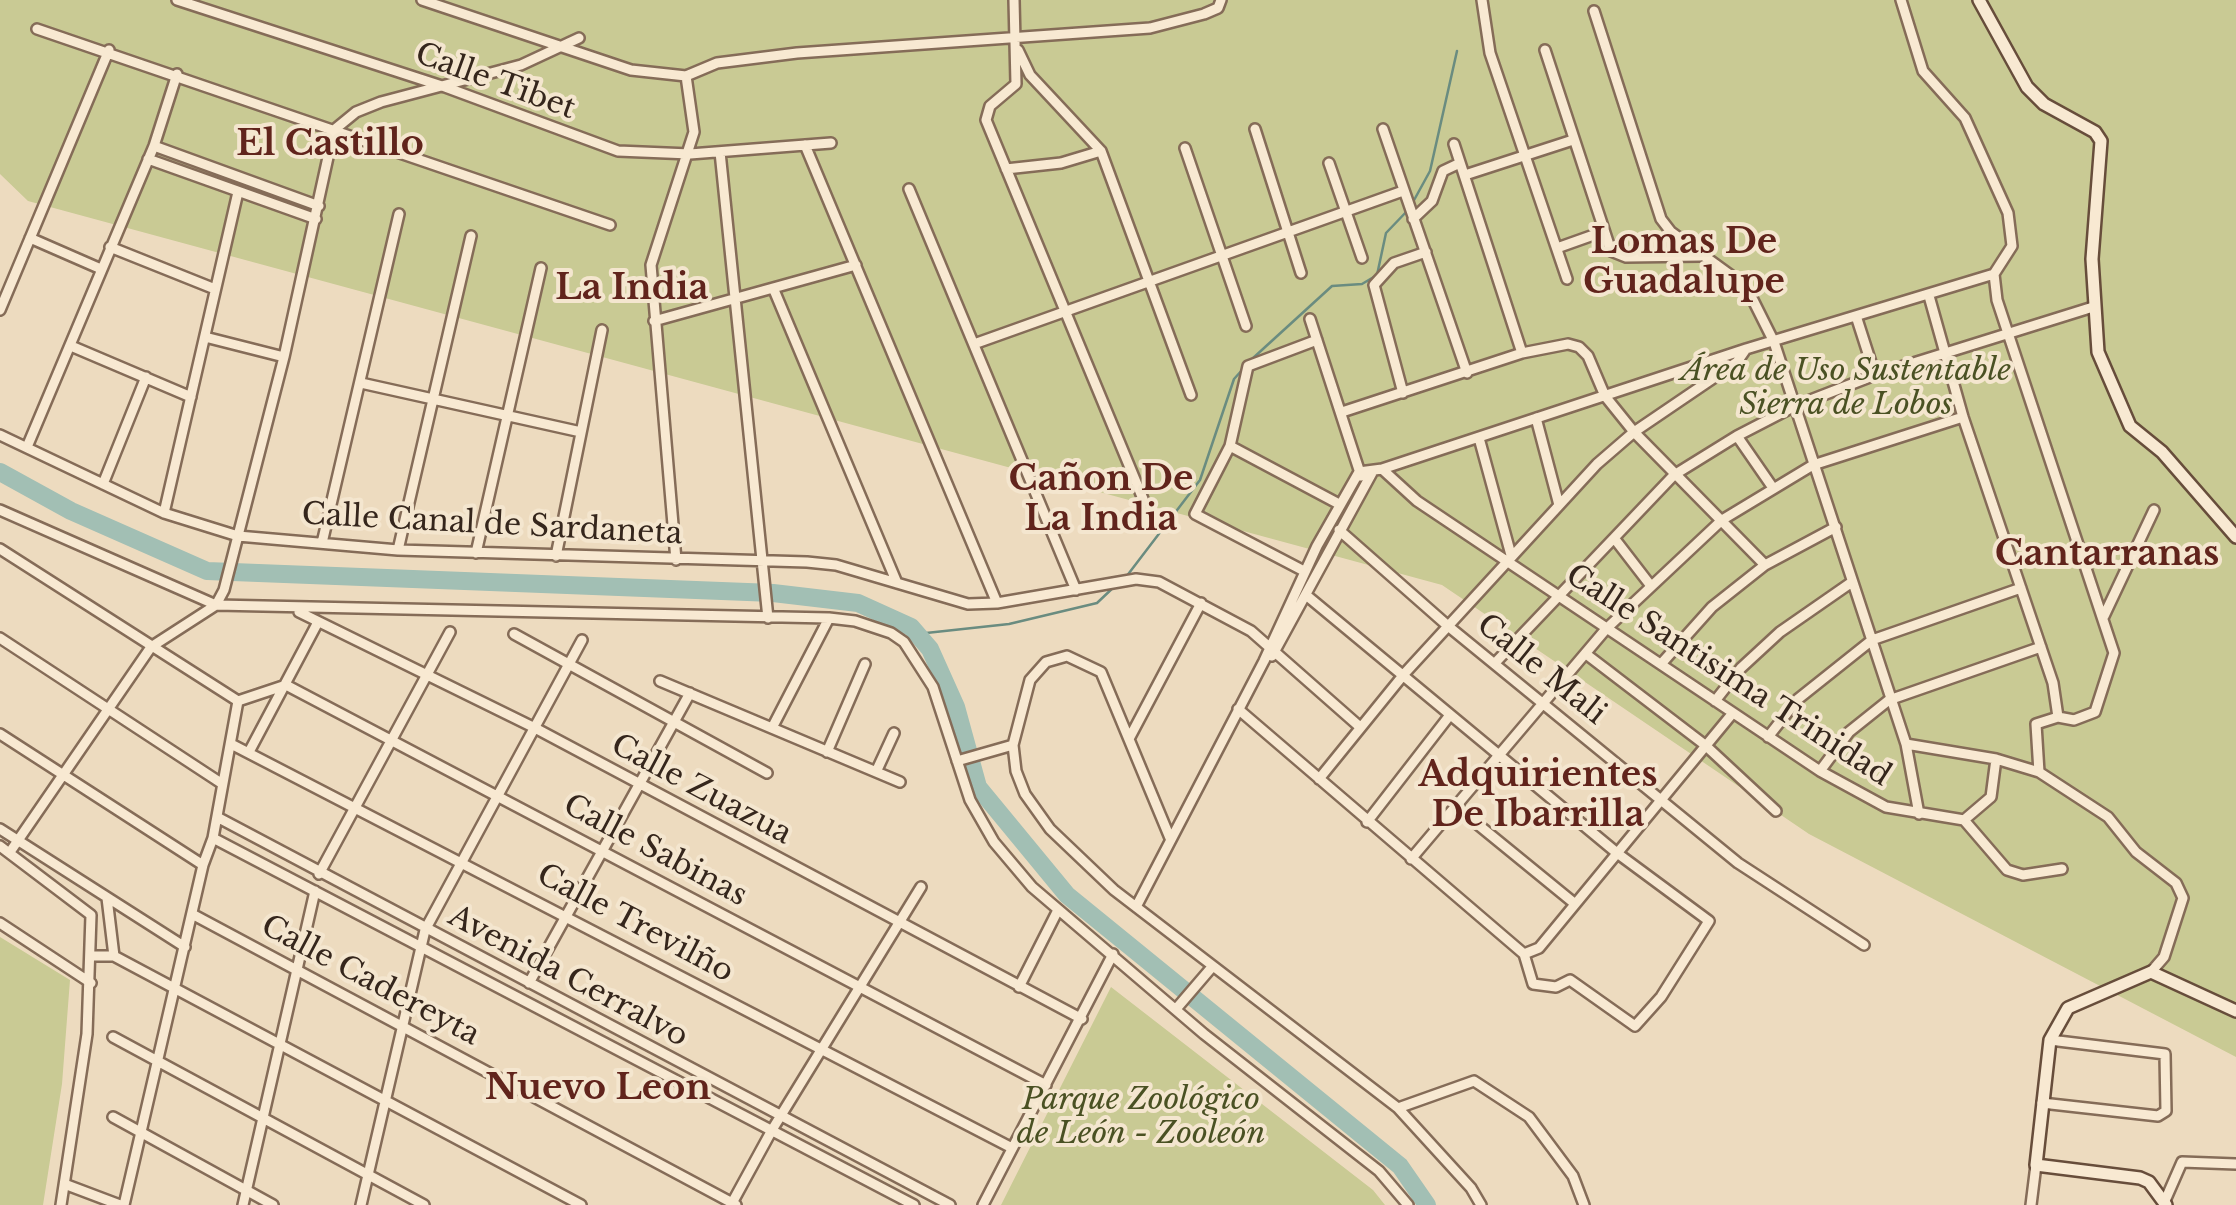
<!DOCTYPE html>
<meta charset="utf-8">
<style>
body{margin:0}
canvas{display:block;background:#eddbbf}
</style>
<canvas width="2236" height="1205"></canvas>
<script>
const g = document.querySelector('canvas').getContext('2d');
g.lineJoin = 'round';
function fill(path, color) { g.fillStyle = color; g.fill(path, 'evenodd'); }
const poly = rows => new Path2D(rows.map(r => 'M' + r).join(''));
function trace(path, color, width, dash) { g.strokeStyle = color; g.lineWidth = width; g.lineCap = dash ? 'butt' : 'round'; g.setLineDash(dash || []); g.stroke(path); }
function label(font, color, halo, rows, align = 'center') {
  g.font = font + ' "Libre Baskerville",serif'; g.lineWidth = 8; g.setLineDash([]); g.textBaseline = 'middle'; g.strokeStyle = halo; g.fillStyle = color; for (const [text, x, y, turn = 0] of rows) {
    g.save(); g.translate(x, y); g.rotate((+turn || 0) * Math.PI / 180); g.textAlign = isNaN(turn) ? turn : align; if (halo) g.strokeText(text, 0, 0); g.fillText(text, 0, 0); g.restore();
  }
}
fill(poly([
 [0,0,2236,0,2236,1057,1809,834,1442,585,28,201,0,174],
 [0,937,70,980,62,1084,43,1205,0,1205],
 [1111,987,1373,1190,1385,1205,1001,1205]
]), '#c9ca94');
trace(poly([
 [1413,202,1430,171,1457,51],
 [1252,359,1332,286,1362,284,1377,275,1386,233,1409,209],
 [1126,577,1200,480,1234,379,1243,369],
 [917,634,1009,624,1097,603,1116,585]
]), '#6a8c80', 2.5);
trace(poly([
 [0,472,71,511,207,571,773,593,858,603,911,627,930,649,956,707,978,787,1067,895,1400,1166,1427,1205]
]), '#a2bfb4', 18);
const street = poly([
 [177,0,445,87,618,151,690,154,831,143],
 [422,0,631,70,686,76,717,63,797,53,1150,28,1204,14,1218,8,1221,0],
 [1014,0,1016,84,990,106,986,120,1143,499],
 [1482,0,1490,53,1567,279],
 [1901,0,1923,71,1965,118,2008,213,2012,246,1994,274,1997,300,2114,653,2095,712,2074,720,2058,717,2036,724,2039,772],
 [1594,11,1661,219,1671,232,1737,280,1753,300,1774,342,1906,744,1919,814],
 [37,29,610,225],
 [1018,50,1030,75,1101,151,1191,395],
 [1545,50,1611,251,1626,257,1700,256],
 [1255,129,1301,273],
 [1383,129,1467,373],
 [334,130,356,112,381,102,521,65,579,38],
 [1454,144,1522,353],
 [805,145,997,603],
 [154,146,319,206],
 [1185,148,1246,326],
 [720,152,768,618],
 [148,159,316,219],
 [1329,163,1362,258],
 [1006,169,1061,163,1101,151],
 [1465,175,1573,140],
 [909,189,1076,590],
 [1413,219,1432,201,1443,171,1460,163],
 [30,238,101,269],
 [110,247,215,289],
 [1557,248,1602,232],
 [774,290,897,583],
 [1929,296,1963,417,2053,683,2058,717],
 [0,310,109,50],
 [1310,319,1361,476],
 [1857,319,1875,375],
 [654,321,856,265],
 [205,337,284,357],
 [974,344,1403,191],
 [71,346,191,397],
 [361,383,581,432],
 [1403,393,1374,285,1394,263,1426,252],
 [1342,412,1522,353,1568,344,1579,347,1588,356,1605,396,1634,432,1765,565],
 [1536,418,1559,505],
 [0,435,164,513,238,536,398,550,807,562,836,565,968,604,997,603,1136,579,1159,582,1251,631,1360,727],
 [1737,436,1773,488],
 [1479,438,1511,555],
 [1230,446,1339,504],
 [27,447,154,146,177,74],
 [1382,469,1417,501,1820,771,1886,807,1964,820,2007,870,2023,875,2062,869],
 [103,484,146,377],
 [0,510,216,605,829,618,855,621,891,633,904,642,933,687,970,800,994,842,1032,887,1204,1034,1379,1171,1408,1205],
 [164,513,238,192],
 [1339,530,1448,626,1738,863,1864,945],
 [1614,538,1651,586],
 [322,543,399,214],
 [0,549,238,701],
 [398,550,471,236],
 [476,553,541,268],
 [556,556,602,330],
 [676,560,651,265,694,132,686,76],
 [1304,571,1195,514,1230,446,1248,366,1317,340],
 [1306,595,1617,853,1709,921,1661,997,1635,1026,1570,980,1556,987,1533,984,1524,954],
 [299,612,535,728,1082,1019],
 [2104,616,2154,510],
 [514,634,767,773],
 [0,638,221,783],
 [1586,654,1705,745,1776,811],
 [1272,656,1373,471],
 [1495,663,1674,475,1737,436,1795,406,1875,375,2093,307],
 [1661,664,1712,607,1765,565,1836,527],
 [660,681,900,782],
 [238,701,286,685,1046,1085],
 [1715,701,1741,668,1780,632,1852,582],
 [1238,709,1524,954],
 [772,728,829,618],
 [0,734,203,865],
 [1130,737,1201,603],
 [1768,737,1798,699,1872,640,2021,588],
 [1906,744,1996,759,2039,772,2108,817,2136,852,2176,883,2183,898,2164,957,2151,972],
 [233,745,1012,1148],
 [249,752,318,622],
 [827,752,865,664],
 [957,761,1013,745],
 [1820,771,1849,732,1889,700,2041,647],
 [876,772,894,733],
 [1319,779,1405,673,1597,464,1634,432,1737,362,1746,349],
 [1454,805,1574,903],
 [217,817,950,1205],
 [1964,820,1991,797,1996,759],
 [1367,822,1450,715],
 [0,829,185,947],
 [213,838,914,1205],
 [1170,838,1101,672,1067,656,1046,662,1030,680,1013,745,1016,771,1025,794,1050,829,1114,890,1398,1108,1474,1081,1529,1117,1573,1176,1584,1205],
 [0,846,91,915,87,1034,61,1205],
 [10,852,151,647,216,605,224,590,284,357,334,130],
 [1411,859,1606,629,1722,520,1813,465,1963,417],
 [319,874,450,632],
 [107,898,114,956],
 [1136,907,1264,661,1317,546,1359,472,1382,469,1746,349,1994,274],
 [192,914,736,1205],
 [0,923,91,983],
 [1524,954,1539,948,1732,714],
 [93,956,114,956,581,1205],
 [529,983,690,693],
 [1019,987,1058,910],
 [1176,1009,1212,967],
 [113,1037,424,1205],
 [2042,1103,2158,1116,2166,1111,2165,1054,2050,1040],
 [1398,1108,1471,1188,1481,1205],
 [113,1117,273,1205],
 [67,1185,120,1205],
 [2164,1203,2182,1162,2236,1164],
 [124,1205,203,865,213,838,238,701],
 [243,1205,315,891],
 [361,1205,425,930,582,640],
 [731,1205,772,1130,921,887],
 [983,1205,1113,954],
 [2031,1205,2036,1165]
]);
const secondary = poly([
 [1979,0,2027,87,2044,104,2095,132,2101,141,2092,259,2098,352,2130,426,2162,452,2236,537],
 [2166,1205,2149,1182,2140,1178,2036,1165,2050,1040,2068,1008,2151,972,2236,1011]
]);
trace(street, '#856c58', 14);
trace(secondary, '#674d3b', 16);
trace(street, '#f8e9d2', 9);
trace(secondary, '#f8e9d2', 11);
label('30px', '#35261c', '#f4e6cf', [
 ["Calle Tibet",495,82,20],
 ["Calle Canal de Sardaneta",492,525,3],
 ["Calle Mali",1541,670,39],
 ["Calle Santisima Trinidad",1728,676,33],
 ["Calle Zuazua",701,790,28],
 ["Calle Sabinas",655,851,28],
 ["Calle Trevilño",635,924,28],
 ["Avenida Cerralvo",568,977,28],
 ["Calle Cadereyta",370,981,28]
]);
label('italic 30px', '#4a5123', '#f4e6cf', [
 ["Área de Uso Sustentable",1846,372],
 ["Sierra de Lobos",1846,406],
 ["Parque Zoológico",1141,1101],
 ["de León - Zooleón",1141,1135]
]);
label('bold 35px', '#61241c', '#f4e6cf', [
 ["El Castillo",330,145],
 ["Lomas De",1684,243],
 ["Guadalupe",1684,283],
 ["La India",632,289],
 ["Cañon De",1101,480],
 ["La India",1101,520],
 ["Cantarranas",2107,555],
 ["Adquirientes",1538,776],
 ["De Ibarrilla",1538,816],
 ["Nuevo Leon",598,1089]
]);
</script>
